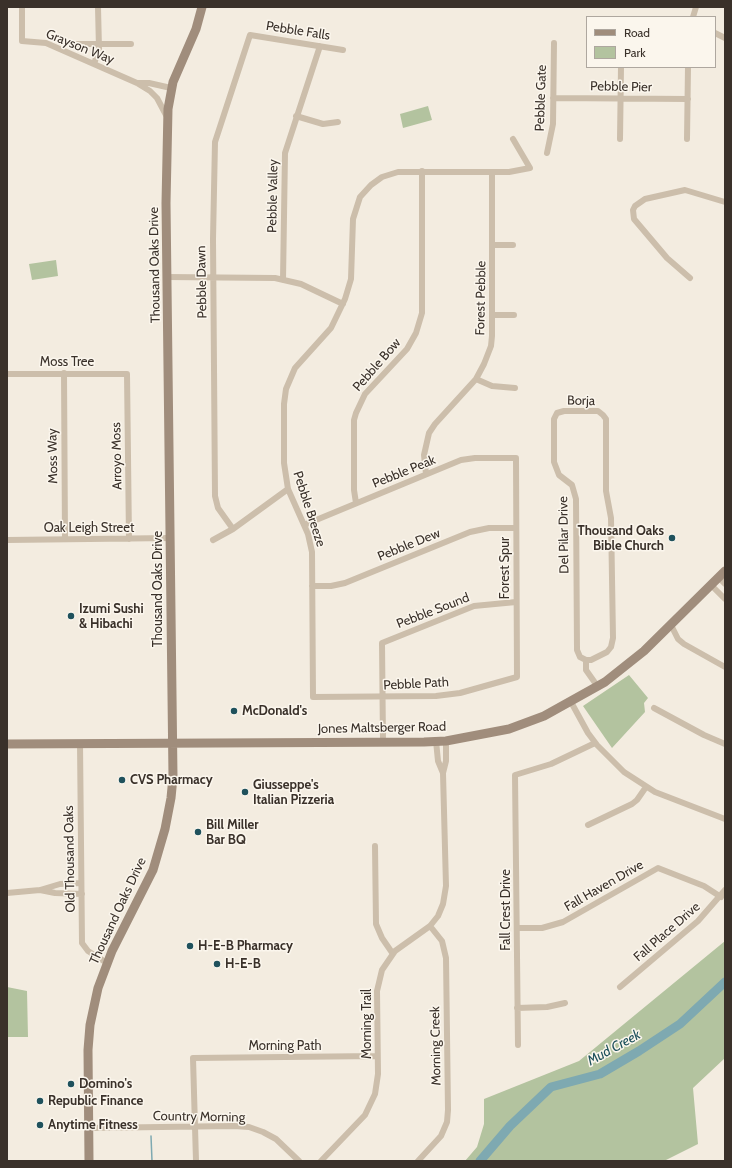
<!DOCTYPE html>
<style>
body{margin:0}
#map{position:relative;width:732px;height:1168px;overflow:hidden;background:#f3ece0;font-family:Cabin,sans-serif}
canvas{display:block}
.frame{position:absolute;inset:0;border:8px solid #3a312a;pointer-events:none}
.legend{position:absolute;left:586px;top:16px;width:130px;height:52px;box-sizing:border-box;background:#fbf6ed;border:1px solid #aea79f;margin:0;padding:5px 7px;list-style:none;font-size:12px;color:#3a312a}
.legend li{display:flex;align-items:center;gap:8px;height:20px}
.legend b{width:20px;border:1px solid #aea79f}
</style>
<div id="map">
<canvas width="732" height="1168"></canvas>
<div class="frame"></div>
<ul class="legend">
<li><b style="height:5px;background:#a08d7c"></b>Road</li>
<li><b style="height:11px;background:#b3c39f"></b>Park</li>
</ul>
</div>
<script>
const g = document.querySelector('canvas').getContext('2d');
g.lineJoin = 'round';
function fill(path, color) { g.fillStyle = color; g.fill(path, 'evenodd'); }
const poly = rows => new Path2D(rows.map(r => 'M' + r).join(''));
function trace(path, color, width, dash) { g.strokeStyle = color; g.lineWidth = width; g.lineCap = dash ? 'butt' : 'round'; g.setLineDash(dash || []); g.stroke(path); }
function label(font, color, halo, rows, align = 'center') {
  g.font = font + ' Cabin,sans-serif'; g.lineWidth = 3; g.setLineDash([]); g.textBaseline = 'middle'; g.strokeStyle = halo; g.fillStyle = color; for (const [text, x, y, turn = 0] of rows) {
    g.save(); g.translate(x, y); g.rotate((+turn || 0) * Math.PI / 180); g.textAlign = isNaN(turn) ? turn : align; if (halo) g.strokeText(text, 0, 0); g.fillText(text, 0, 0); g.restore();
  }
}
fill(poly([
 [428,106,432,120,403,128,400,114],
 [56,260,58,276,32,280,29,264],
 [629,675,648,698,644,703,645,712,612,748,583,706],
 [725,941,725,1058,693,1088,698,1144,664,1161,465,1161,477,1147,484,1124,484,1099,579,1061],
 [7,987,27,991,28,1037,7,1037]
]), '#b3c39f');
trace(poly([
 [151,1136,152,1161]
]), '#7ea9b1', 1.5);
trace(poly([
 [480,1161,510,1126,551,1087,600,1074,639,1051,680,1024,725,982]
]), '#7ea9b1', 9);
trace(poly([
 [22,7,22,41,46,43,137,83,150,91,157,98,166,115],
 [693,17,696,7],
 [715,33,725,38],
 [76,44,131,44],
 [94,64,99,49,98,7],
 [137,83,149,83,171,88],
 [553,98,688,99],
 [296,116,323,124,338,122],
 [620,139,621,67],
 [687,139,688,67],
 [547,153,553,124,554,43],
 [492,245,513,245],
 [167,277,275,278,301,284,343,304],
 [690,278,667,258,634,219,633,210,635,206,645,199,685,190,725,202],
 [283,280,285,153,320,46],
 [492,315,514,315],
 [64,373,65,539],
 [7,374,127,374,129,539],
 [476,379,492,386,515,388],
 [426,474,424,455,429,433,435,424,476,379,484,364,491,346,492,336,492,172],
 [356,503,354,490,354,420,356,413,365,394,407,349,416,333,422,313,422,171],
 [304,525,461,460,475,458,516,458,517,677,460,693,436,696,313,697,312,552,308,534,288,489,284,463,284,404,286,389,295,368,331,328,345,299,351,279,353,219,360,197,371,185,382,177,398,172,509,172,530,168,513,139],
 [233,529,218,508,215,496,213,239,215,142,250,35,343,50],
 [7,540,171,538],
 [213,540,233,529,288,489],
 [719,578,725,584],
 [711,585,725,599],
 [312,586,331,586,345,583,470,532,489,528,516,528],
 [671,625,678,639,684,644,725,667],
 [586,660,580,657,577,650,576,499,572,485,559,475,554,462,554,419,557,413,564,411,598,411,603,415,606,419,606,491,611,518,613,638,611,647,607,652,591,660,586,660,586,670,598,687],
 [571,702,588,733,597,745,624,772,655,792,725,819],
 [654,708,704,735,725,744],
 [436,741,438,761,443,773],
 [383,742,382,643,474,606,516,602],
 [80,743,82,943,88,951,107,963],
 [588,825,632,804,637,800,646,787],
 [375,846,376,924,382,938,393,954],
 [40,890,55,893,82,894],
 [7,893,40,890,60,884,81,883],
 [517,928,542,928,563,922,658,868,704,886,721,897],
 [620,987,698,921,725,890],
 [517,1008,547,1007,565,1003],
 [518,1045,515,775,551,764,595,743],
 [89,1128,234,1126,249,1127,263,1132,276,1139,299,1161],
 [196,1161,193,1058,377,1056],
 [321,1161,365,1115,375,1094,378,1074,377,991,382,970,395,951,430,926,438,916,443,904,446,886,443,773,446,761,446,741],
 [418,1161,441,1136,447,1122,448,1110,446,958,442,941,430,926]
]), '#ccbeab', 6);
trace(poly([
 [7,744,424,742,446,741,509,729,544,716,605,682,644,651,725,571],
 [89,1161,88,1050,90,1025,98,988,112,951,153,870,165,829,171,798,173,777,166,203,168,109,173,82,196,29,202,7]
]), '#a08d7c', 9);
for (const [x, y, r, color] of [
 [672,538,4,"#1f515c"],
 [71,616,4,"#1f515c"],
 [234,711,4,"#1f515c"],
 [122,780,4,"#1f515c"],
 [245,792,4,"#1f515c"],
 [198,832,4,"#1f515c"],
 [190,946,4,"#1f515c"],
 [217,964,4,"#1f515c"],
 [71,1084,4,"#1f515c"],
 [40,1101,4,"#1f515c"],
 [40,1125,4,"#1f515c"]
]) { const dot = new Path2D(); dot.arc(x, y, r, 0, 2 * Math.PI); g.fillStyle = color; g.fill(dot); trace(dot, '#fbf6ed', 1.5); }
label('13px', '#3a312a', '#fbf6ed', [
 ["Pebble Falls",298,31,9],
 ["Grayson Way",80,47,22],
 ["Pebble Pier",621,87,1],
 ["Pebble Gate",541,98,-88],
 ["Pebble Valley",273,196,-89],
 ["Thousand Oaks Drive",155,265,-91],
 ["Pebble Dawn",202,282,-91],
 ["Forest Pebble",481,298,-89],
 ["Moss Tree",67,362],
 ["Pebble Bow",377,365,-49],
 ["Borja",581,401,1],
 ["Moss Way",53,456,-91],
 ["Arroyo Moss",117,456,-91],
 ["Pebble Peak",404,472,-22],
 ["Pebble Breeze",309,509,72],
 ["Oak Leigh Street",89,528],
 ["Del Pilar Drive",564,535,-91],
 ["Pebble Dew",409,545,-22],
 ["Forest Spur",505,568,-90],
 ["Thousand Oaks Drive",158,589,-90],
 ["Pebble Sound",433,611,-21],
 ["Pebble Path",416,684,-3],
 ["Jones Maltsberger Road",382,728,-1],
 ["Old Thousand Oaks",70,859,-91],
 ["Fall Haven Drive",604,886,-30],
 ["Fall Crest Drive",506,910,-90],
 ["Thousand Oaks Drive",118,911,-65],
 ["Fall Place Drive",667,932,-41],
 ["Morning Trail",367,1024,-90],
 ["Morning Path",285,1046],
 ["Morning Creek",436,1046,-91],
 ["Country Morning",199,1117,1]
]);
label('bold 13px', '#3a312a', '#fbf6ed', [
 ["Thousand Oaks",664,531,"right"],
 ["Bible Church",664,546,"right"],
 ["Izumi Sushi",79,609],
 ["& Hibachi",79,624],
 ["McDonald's",242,711],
 ["CVS Pharmacy",130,780],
 ["Giusseppe's",253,785],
 ["Italian Pizzeria",253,800],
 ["Bill Miller",206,825],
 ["Bar BQ",206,840],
 ["H-E-B Pharmacy",198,946],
 ["H-E-B",225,964],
 ["Domino's",79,1084],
 ["Republic Finance",48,1101],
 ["Anytime Fitness",48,1125]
], 'left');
label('italic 14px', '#1f515c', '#fbf6ed', [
 ["Mud Creek",614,1048,-29]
]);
</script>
